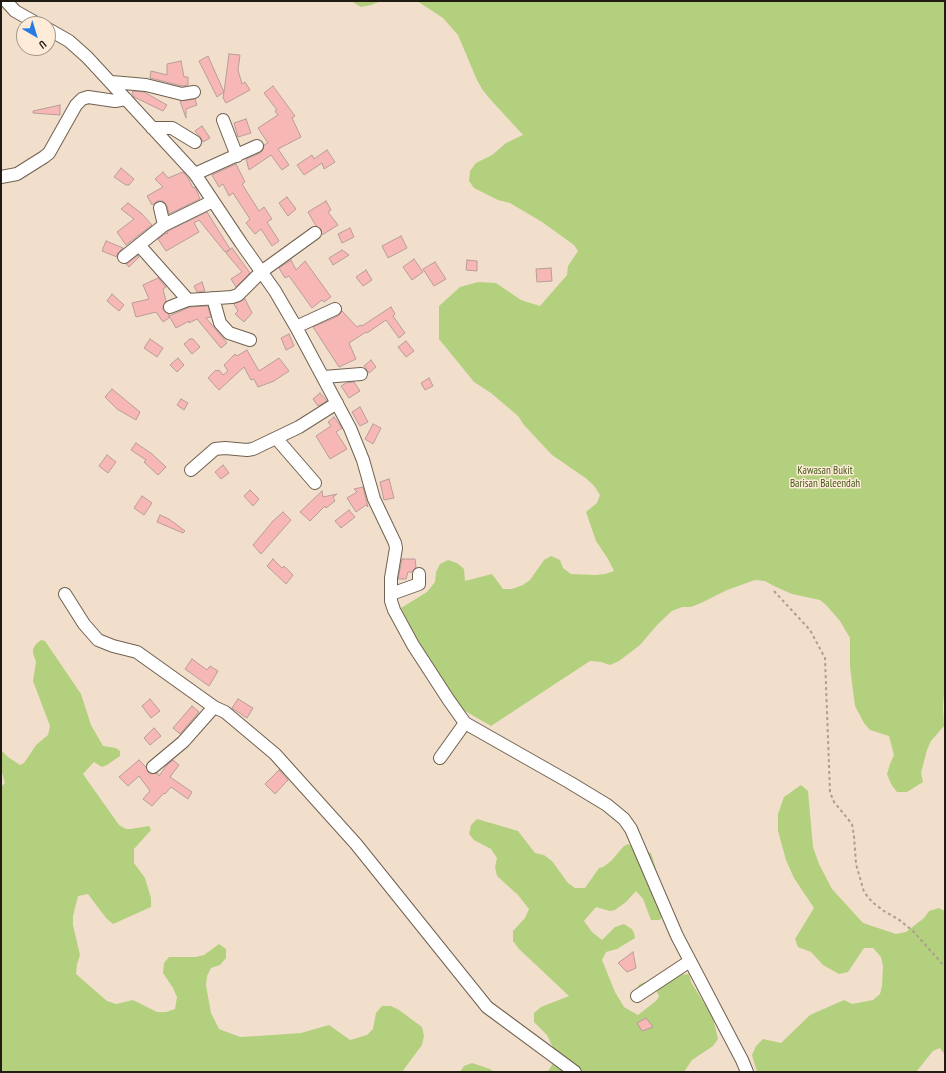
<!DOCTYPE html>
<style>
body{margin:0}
#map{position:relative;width:946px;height:1073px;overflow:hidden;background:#f2dfcb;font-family:"PT Sans Narrow",sans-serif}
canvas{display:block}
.frame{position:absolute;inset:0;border:2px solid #211b14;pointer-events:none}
.north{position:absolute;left:16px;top:16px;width:40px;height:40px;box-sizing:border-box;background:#ffecd8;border:1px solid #a6988a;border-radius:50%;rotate:142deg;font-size:11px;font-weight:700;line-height:16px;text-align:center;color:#211b14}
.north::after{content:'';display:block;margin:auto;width:14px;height:18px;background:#277be5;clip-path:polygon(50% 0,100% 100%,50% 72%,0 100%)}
</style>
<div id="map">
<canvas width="946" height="1073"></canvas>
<div class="frame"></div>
<div class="north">U</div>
</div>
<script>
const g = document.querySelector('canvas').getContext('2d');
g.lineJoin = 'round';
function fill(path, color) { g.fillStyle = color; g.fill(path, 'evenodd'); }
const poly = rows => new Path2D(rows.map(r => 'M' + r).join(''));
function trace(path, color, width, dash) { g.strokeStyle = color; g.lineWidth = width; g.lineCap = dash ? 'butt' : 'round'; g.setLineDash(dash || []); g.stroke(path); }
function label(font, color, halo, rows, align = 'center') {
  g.font = font + ' "PT Sans Narrow",sans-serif'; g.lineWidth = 3; g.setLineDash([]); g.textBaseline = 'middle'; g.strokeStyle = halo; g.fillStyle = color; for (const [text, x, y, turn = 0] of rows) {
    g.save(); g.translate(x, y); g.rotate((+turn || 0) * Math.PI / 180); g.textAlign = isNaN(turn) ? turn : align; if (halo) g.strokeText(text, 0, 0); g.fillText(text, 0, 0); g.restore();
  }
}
fill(poly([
 [351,1,381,1,371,5,361,7],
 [417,1,945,1,945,681,943,707,944,726,931,741,927,750,921,773,923,782,907,792,897,792,891,784,887,774,890,764,894,755,889,736,870,730,864,723,855,706,850,667,850,638,840,621,827,606,820,600,792,594,774,586,765,581,755,580,727,590,701,603,691,607,682,607,672,611,658,624,640,645,619,661,610,665,601,662,590,661,491,726,458,707,428,659,401,608,427,592,435,582,436,572,440,564,448,560,457,563,464,569,465,581,492,574,503,589,512,589,523,585,530,580,544,560,551,556,560,560,563,568,571,574,596,575,605,574,614,571,608,559,596,541,586,512,597,503,600,495,595,487,587,479,552,455,524,425,518,416,491,393,474,382,439,339,439,306,460,287,478,282,496,283,521,300,540,306,567,275,568,266,578,251,574,245,542,222,510,203,498,200,474,188,469,181,470,171,476,163,492,155,506,143,523,135,489,98,482,89,477,80,458,35,443,18],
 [41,640,45,641,81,694,91,725,103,746,116,748,120,751,120,756,107,765,102,767,94,762,83,774,119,825,126,829,131,829,149,826,151,830,134,849,134,863,145,878,151,898,151,907,113,924,106,918,88,894,78,896,73,916,73,925,80,955,77,964,76,974,107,1001,116,1004,133,1000,157,1012,166,1012,175,1009,177,997,173,988,163,973,164,963,169,957,196,957,204,955,219,944,226,949,226,958,220,965,211,968,207,976,206,985,211,1013,219,1029,240,1037,258,1036,301,1033,329,1025,350,1040,367,1035,373,1029,376,1013,382,1006,391,1006,399,1010,422,1027,424,1036,422,1045,402,1072,1,1072,1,787,5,783,1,769,1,750,8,757,20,765,24,763,36,745,48,735,50,726,33,681,36,662,33,653,33,649,36,644],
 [801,785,808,791,813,847,819,864,832,889,863,923,896,934,906,932,924,918,929,911,939,908,945,911,945,1055,940,1048,933,1051,916,1072,757,1072,752,1055,756,1046,763,1039,781,1043,810,1015,844,1000,852,1004,873,1000,880,994,882,986,883,966,881,957,873,948,864,948,848,972,839,974,823,965,811,952,798,947,795,939,814,908,794,878,786,860,778,831,778,814,784,797],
 [477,819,518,831,535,853,544,855,552,861,568,883,575,888,585,888,599,868,603,867,611,861,624,846,628,844,651,853,668,908,660,920,651,920,643,899,636,891,626,902,615,910,610,911,596,907,584,921,592,932,602,940,615,927,624,924,632,929,634,933,635,938,617,949,606,952,602,960,615,992,624,1007,638,1015,657,1000,659,996,655,988,640,988,638,986,640,984,663,976,689,974,691,982,713,1018,718,1039,713,1046,692,1060,684,1072,545,1072,549,1070,557,1056,547,1035,534,1022,534,1013,541,1007,569,996,519,949,513,941,513,931,525,918,529,909,518,895,497,876,495,867,497,858,491,849,474,840,469,834,471,825],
 [472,1063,490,1069,494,1072,460,1072,464,1066]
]), '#b3d07f');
const building = poly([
 [229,54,240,55,238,70,242,84,245,82,250,90,226,103,223,98,224,92,217,97,199,61,208,56,224,92,229,54],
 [181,61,184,77,188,77,188,85,182,86,150,78,151,71,167,75,167,64,181,61],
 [273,86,295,116,292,118,301,137,278,149,289,165,282,170,271,155,249,170,246,159,260,153,263,150,264,145,268,143,258,128,278,115,275,111,277,110,264,93,273,86],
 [133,91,144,92,167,105,163,111,134,97,132,94,133,91],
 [195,99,197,105,186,109,186,118,180,101,195,99],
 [60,105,60,115,33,113,33,111,60,105],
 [246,119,251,133,238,137,234,123,246,119],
 [202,126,210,138,203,142,201,138,195,131,202,126],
 [327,150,335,162,324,169,322,163,304,175,297,165,312,155,314,159,327,150],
 [236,164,245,182,242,184,259,211,264,207,272,219,267,222,279,241,272,246,261,229,255,234,246,223,250,219,233,193,229,196,223,184,219,187,212,175,236,164],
 [121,168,134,179,129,185,126,185,114,177,121,168],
 [163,172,168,178,183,172,188,178,193,188,195,187,196,189,200,199,169,214,167,206,163,201,158,201,152,205,147,196,163,187,155,179,163,172],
 [287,197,296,209,288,216,279,203,287,197],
 [326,201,331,210,328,212,338,225,322,235,321,229,316,226,308,212,326,201],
 [128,203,141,213,152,225,126,245,117,232,134,219,121,209,128,203],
 [207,212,230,249,225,252,199,220,194,223,199,232,166,251,158,239,166,233,168,234,167,233,168,231,207,212],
 [350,228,354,237,342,243,338,234,350,228],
 [401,236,407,248,388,258,382,246,401,236],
 [106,241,123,248,117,254,117,257,102,251,106,241],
 [232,248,250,273,236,287,231,279,242,272,226,253,232,248],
 [342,250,349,255,333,265,329,258,342,250],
 [138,255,139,257,129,267,126,264,138,255],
 [414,259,423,272,412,280,403,267,414,259],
 [291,260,296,270,305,261,331,297,324,302,322,300,312,308,289,276,285,278,279,268,291,260],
 [467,260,477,261,477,271,466,270,467,260],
 [435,262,446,279,434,286,423,269,435,262],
 [551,268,552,281,537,282,536,269,551,268],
 [366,270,372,280,363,286,356,277,366,270],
 [158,278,166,287,163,289,166,301,163,306,163,310,169,314,169,318,163,322,156,312,136,317,132,303,149,299,143,285,158,278],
 [202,282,205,291,197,292,194,286,202,282],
 [112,294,124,305,119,311,107,301,112,294],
 [245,299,252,313,244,322,235,314,238,311,234,304,245,299],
 [208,306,211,317,206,318,227,343,221,348,197,319,189,323,189,321,176,328,169,316,190,307,208,306],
 [391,307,395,314,393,316,405,333,399,338,386,320,367,333,366,332,349,343,356,359,339,367,313,327,338,316,342,311,357,327,361,325,362,326,391,307],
 [289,334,294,346,286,350,281,338,289,334],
 [150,339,163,348,157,357,144,348,150,339],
 [190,339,193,339,200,347,192,354,184,344,190,339],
 [406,341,414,351,406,357,398,347,406,341],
 [247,350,259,371,279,358,289,371,274,381,258,387,254,379,251,380,244,367,219,390,208,378,216,370,217,371,219,370,223,375,228,371,224,365,235,354,237,356,247,350],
 [178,358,184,365,177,372,170,365,178,358],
 [371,360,376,367,369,373,364,366,371,360],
 [429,378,433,386,425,390,421,383,429,378],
 [354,382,360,391,349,398,341,386,346,383,354,382],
 [112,389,140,412,136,420,117,409,105,397,112,389],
 [320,393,327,401,318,406,313,399,320,393],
 [181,399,188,403,184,410,177,405,181,399],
 [360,407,368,422,360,426,352,412,360,407],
 [334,417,342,428,336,432,347,449,330,459,316,436,331,426,328,422,334,417],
 [373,424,381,428,373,444,365,439,373,424],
 [136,443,152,454,166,467,158,475,144,462,146,460,131,450,136,443],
 [107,455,116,462,108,473,99,466,107,455],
 [223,465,229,473,221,479,215,472,223,465],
 [389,479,394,498,384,500,380,482,389,479],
 [363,487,368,507,366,505,356,512,347,498,357,492,354,489,363,487],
 [250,490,259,499,253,506,244,496,250,490],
 [322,491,323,497,337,494,333,497,335,501,326,508,325,506,310,521,300,512,322,491],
 [142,496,152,503,144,515,134,508,142,496],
 [349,510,355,517,341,528,335,521,349,510],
 [283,512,291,520,261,554,253,545,273,521,283,512],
 [160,515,169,519,185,531,183,533,157,522,160,515],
 [273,559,282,568,284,566,293,575,286,584,267,566,273,559],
 [402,559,415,559,416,567,412,572,408,572,406,579,398,579,402,559],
 [192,659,207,670,210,666,218,671,209,686,185,669,192,659],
 [150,699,160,711,151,718,142,706,150,699],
 [238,699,253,708,247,718,232,708,238,699],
 [192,706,199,712,180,734,173,728,192,706],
 [154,728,161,736,150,745,144,738,154,728],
 [139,760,146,767,148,772,151,774,157,773,159,776,167,765,173,760,179,765,170,777,192,792,188,799,171,787,165,794,164,793,152,806,143,799,150,791,139,776,128,786,119,777,139,760],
 [279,770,288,780,275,794,265,784,279,770],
 [633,952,636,968,627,972,618,963,633,952],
 [646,1018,653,1027,642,1031,637,1023,646,1018]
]);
fill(building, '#f7b8b5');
trace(building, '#b79c9a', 1);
const minor = poly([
 [6,1,15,11,38,24],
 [48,29,69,41,87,57,195,174,241,243,275,291,296,327,350,428,363,460,374,499,395,543,396,548,391,578,391,601,394,610,413,645,448,699,465,723,569,782,607,805,624,819,631,829,677,936,742,1060,747,1072],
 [112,82,146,85,182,94,194,92],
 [223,120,237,156],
 [152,128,172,128,195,142],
 [195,174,257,146],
 [1,177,17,174,44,157,49,153,76,105,82,99,88,97,115,101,126,99],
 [160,208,164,225],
 [139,245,188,300,232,297,238,295,261,272,315,233],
 [124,257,164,225,213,201],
 [213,298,220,323,229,333,250,340],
 [170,307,188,300],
 [296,327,335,309],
 [324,377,361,374],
 [276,438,315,483],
 [191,470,215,449,225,448,247,450,253,449,299,427,337,403],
 [65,594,84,624,98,640,113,646,137,652,214,707],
 [391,594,419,584,419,574],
 [440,758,465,723],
 [153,767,183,742,214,707,225,712,275,754,356,844,487,1007,575,1072],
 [637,996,690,961]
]);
trace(minor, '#716150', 14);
trace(poly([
 [774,591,810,630,825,658,830,792,834,802,852,824,854,836,856,864,864,892,872,902,884,911,898,919,913,931,945,967]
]), '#ad9e8e', 2, [3, 3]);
trace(minor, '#fff', 12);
label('11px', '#445819', '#ffecd8', [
 ["Kawasan Bukit",825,471],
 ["Barisan Baleendah",825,484]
]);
</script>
